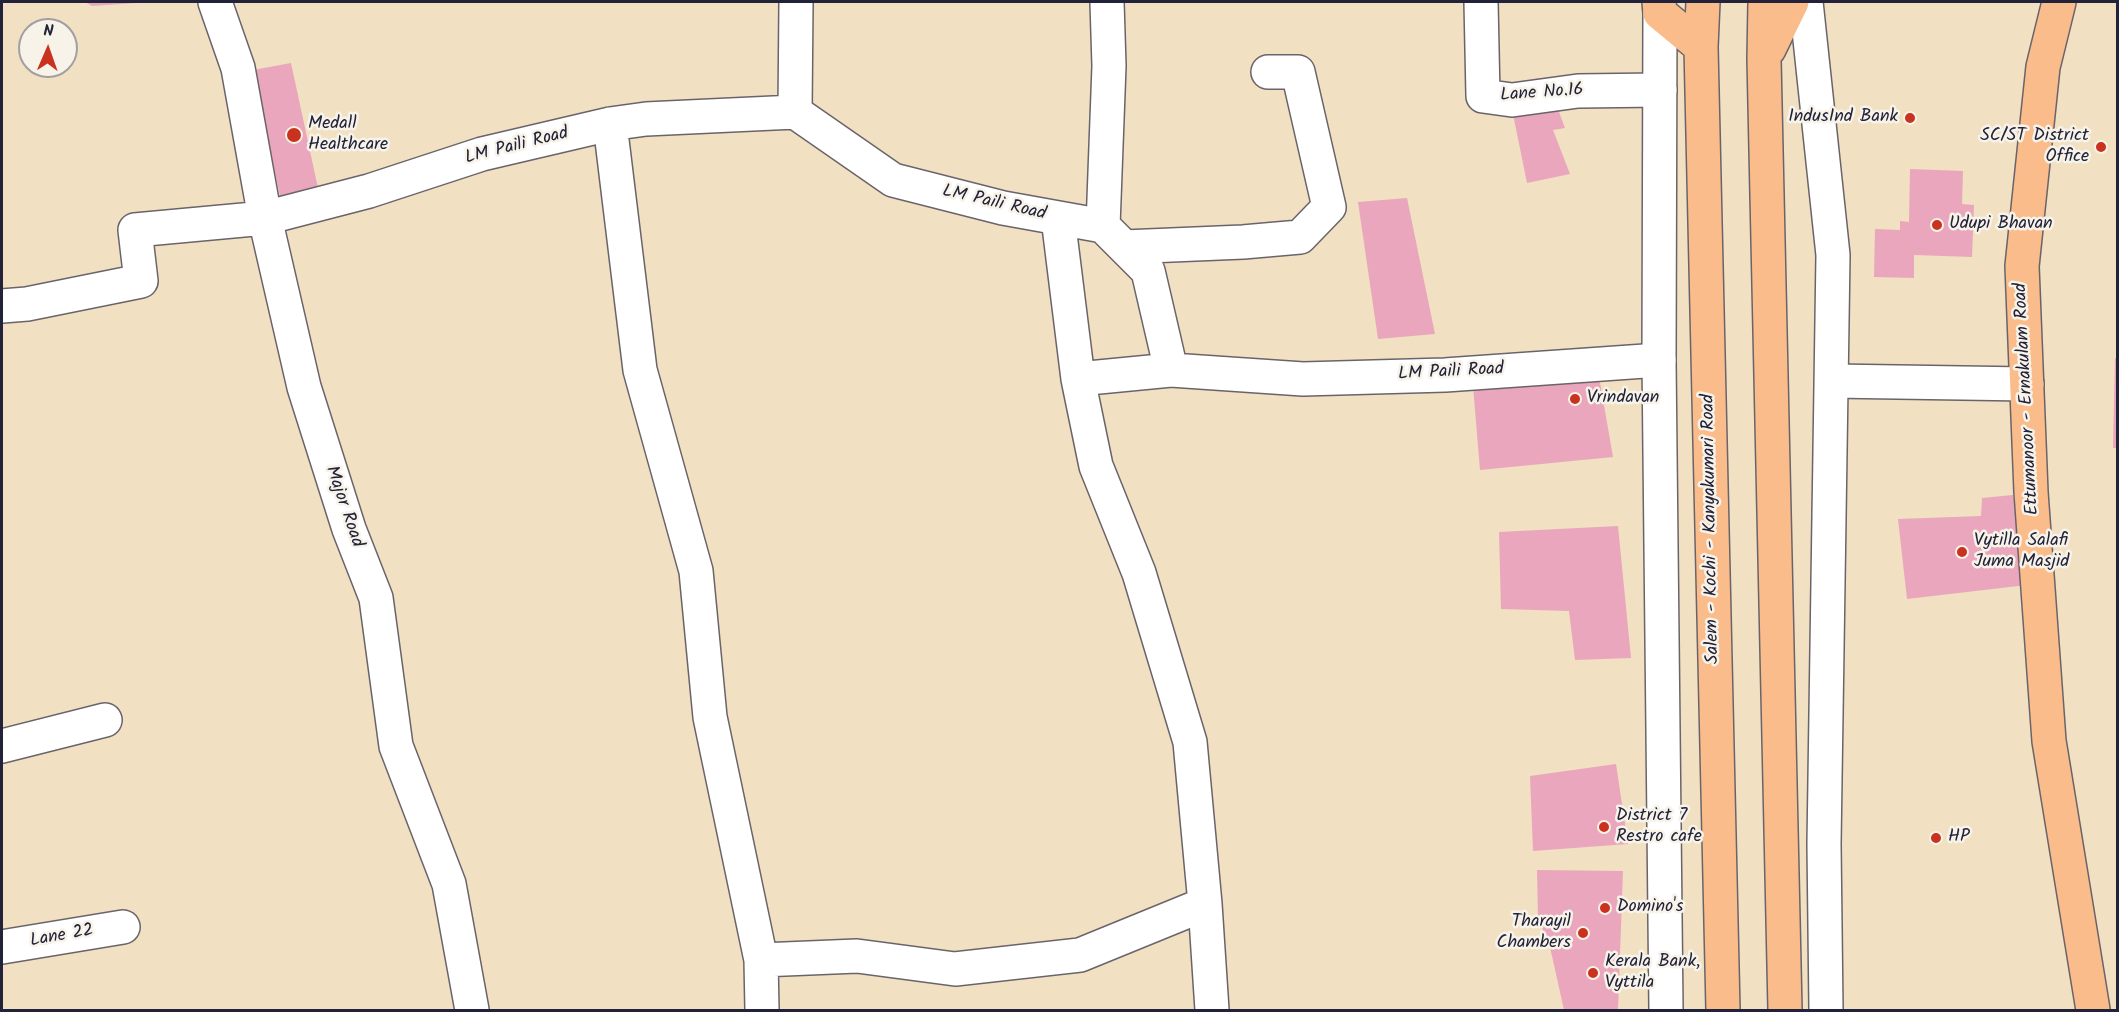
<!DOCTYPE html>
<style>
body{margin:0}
#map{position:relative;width:2119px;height:1012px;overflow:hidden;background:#f1e0c2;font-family:Kalam,sans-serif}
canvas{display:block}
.frame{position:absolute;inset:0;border:3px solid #22223b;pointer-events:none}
.north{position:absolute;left:18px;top:18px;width:60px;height:60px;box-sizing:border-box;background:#f7f3e8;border:2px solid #a29fa3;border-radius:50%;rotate:2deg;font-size:16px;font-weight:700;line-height:24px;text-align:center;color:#22223b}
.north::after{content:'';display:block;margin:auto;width:21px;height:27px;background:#c8321e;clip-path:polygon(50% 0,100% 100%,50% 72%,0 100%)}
</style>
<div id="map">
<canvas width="2119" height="1012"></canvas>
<div class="frame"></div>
<div class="north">N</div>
</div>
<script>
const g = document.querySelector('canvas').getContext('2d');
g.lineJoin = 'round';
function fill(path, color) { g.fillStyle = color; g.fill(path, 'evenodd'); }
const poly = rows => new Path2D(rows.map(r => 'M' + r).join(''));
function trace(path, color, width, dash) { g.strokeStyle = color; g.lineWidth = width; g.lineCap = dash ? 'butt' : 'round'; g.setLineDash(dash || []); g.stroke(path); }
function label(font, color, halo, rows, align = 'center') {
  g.font = font + ' Kalam,sans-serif'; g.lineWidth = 5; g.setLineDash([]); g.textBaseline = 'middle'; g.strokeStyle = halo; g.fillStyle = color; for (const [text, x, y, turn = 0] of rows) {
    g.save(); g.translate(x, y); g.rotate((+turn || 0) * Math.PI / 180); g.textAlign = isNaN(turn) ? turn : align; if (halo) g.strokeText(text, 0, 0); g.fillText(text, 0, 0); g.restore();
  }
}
fill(poly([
 [85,2,136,2,136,3,92,6],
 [291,63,318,188,280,196,253,70],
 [1556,104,1565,128,1553,130,1570,174,1527,183,1513,114],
 [1910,169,1963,171,1962,204,1974,205,1972,257,1914,255,1914,278,1874,277,1875,229,1900,230,1900,221,1909,222],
 [1407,198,1435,334,1378,339,1358,202],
 [2115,358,2118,358,2118,448,2113,448],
 [1598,371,1613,457,1480,470,1473,386],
 [2013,495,2027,585,1907,599,1898,519,1981,516,1982,498],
 [1618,526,1631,658,1575,660,1569,611,1501,609,1499,532],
 [1616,764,1628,844,1533,851,1530,776],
 [1537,870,1623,871,1618,1010,1564,1010,1550,947,1538,918]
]), '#eaa6bd');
const minor = poly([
 [215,2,238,68,265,218,304,387,349,529,376,598,396,746,449,884,472,1010],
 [1481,2,1483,96,1512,100,1578,91,1660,90],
 [795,112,796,2],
 [610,124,640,370,696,571,710,717,761,960,762,1010],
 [1058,218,1078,379,1096,466,1139,573,1190,742,1205,904,1212,1010],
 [1103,226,1109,66,1107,2],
 [1124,247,1243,242,1300,237,1329,207,1298,72,1268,72],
 [2,306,27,304,141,281,135,230,265,218,369,191,482,154,610,124,646,119,795,112,893,180,1003,208,1103,226,1148,271,1171,370,1303,379,1445,375,1659,360],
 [1078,379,1171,370],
 [1832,381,2027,384],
 [2,746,105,720],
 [2,947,123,927],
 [761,960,857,956,955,969,1080,955,1205,904]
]);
const tertiary = poly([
 [1806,2,1833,255,1824,844,1826,1010],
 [1660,13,1659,360,1666,1010]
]);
const primary = poly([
 [2059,2,2043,67,2022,266,2031,492,2049,741,2093,1010]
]);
const trunk = poly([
 [1659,2,1660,13,1701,47],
 [1703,2,1701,47,1723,1010],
 [1765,2,1764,59,1785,1010],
 [1769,49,1792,2]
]);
trace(minor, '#6a646a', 36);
trace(tertiary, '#6a646a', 36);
trace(primary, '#6a646a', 36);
trace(trunk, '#6a646a', 36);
trace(minor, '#fff', 33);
trace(tertiary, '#fff', 33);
trace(primary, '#fabc8b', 33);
trace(trunk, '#fabc8b', 33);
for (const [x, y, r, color] of [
 [1910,118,6,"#c8321e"],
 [294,135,8,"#c8321e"],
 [2101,147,6,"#c8321e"],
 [1937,225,6,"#c8321e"],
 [1575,399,6,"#c8321e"],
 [1962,552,6,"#c8321e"],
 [1604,827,6,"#c8321e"],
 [1936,838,6,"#c8321e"],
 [1605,908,6,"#c8321e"],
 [1583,933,6,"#c8321e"],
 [1593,973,6,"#c8321e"]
]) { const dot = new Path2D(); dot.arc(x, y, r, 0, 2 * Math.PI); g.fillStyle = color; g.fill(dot); trace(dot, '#f7f3e8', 2); }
label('18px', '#22223b', '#f7f3e8', [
 ["Lane No.16",1542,94,-4],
 ["LM Paili Road",517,147,-14],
 ["LM Paili Road",994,204,13],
 ["LM Paili Road",1451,373,-3],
 ["Ettumanoor - Ernakulam Road",2028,399,-93],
 ["Major Road",343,507,71],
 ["Salem - Kochi - Kanyakumari Road",1712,529,-91],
 ["Lane 22",62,937,-10]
]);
label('18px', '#22223b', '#f7f3e8', [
 ["IndusInd Bank",1898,118,"right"],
 ["Medall",308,125],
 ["Healthcare",308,146],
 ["SC/ST District",2089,137,"right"],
 ["Office",2089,158,"right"],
 ["Udupi Bhavan",1949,225],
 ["Vrindavan",1587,399],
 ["Vytilla Salafi",1974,542],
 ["Juma Masjid",1974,563],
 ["District 7",1616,817],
 ["Restro cafe",1616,838],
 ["HP",1948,838],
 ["Domino's",1617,908],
 ["Tharayil",1571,923,"right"],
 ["Chambers",1571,944,"right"],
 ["Kerala Bank,",1605,963],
 ["Vyttila",1605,984]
], 'left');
</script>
